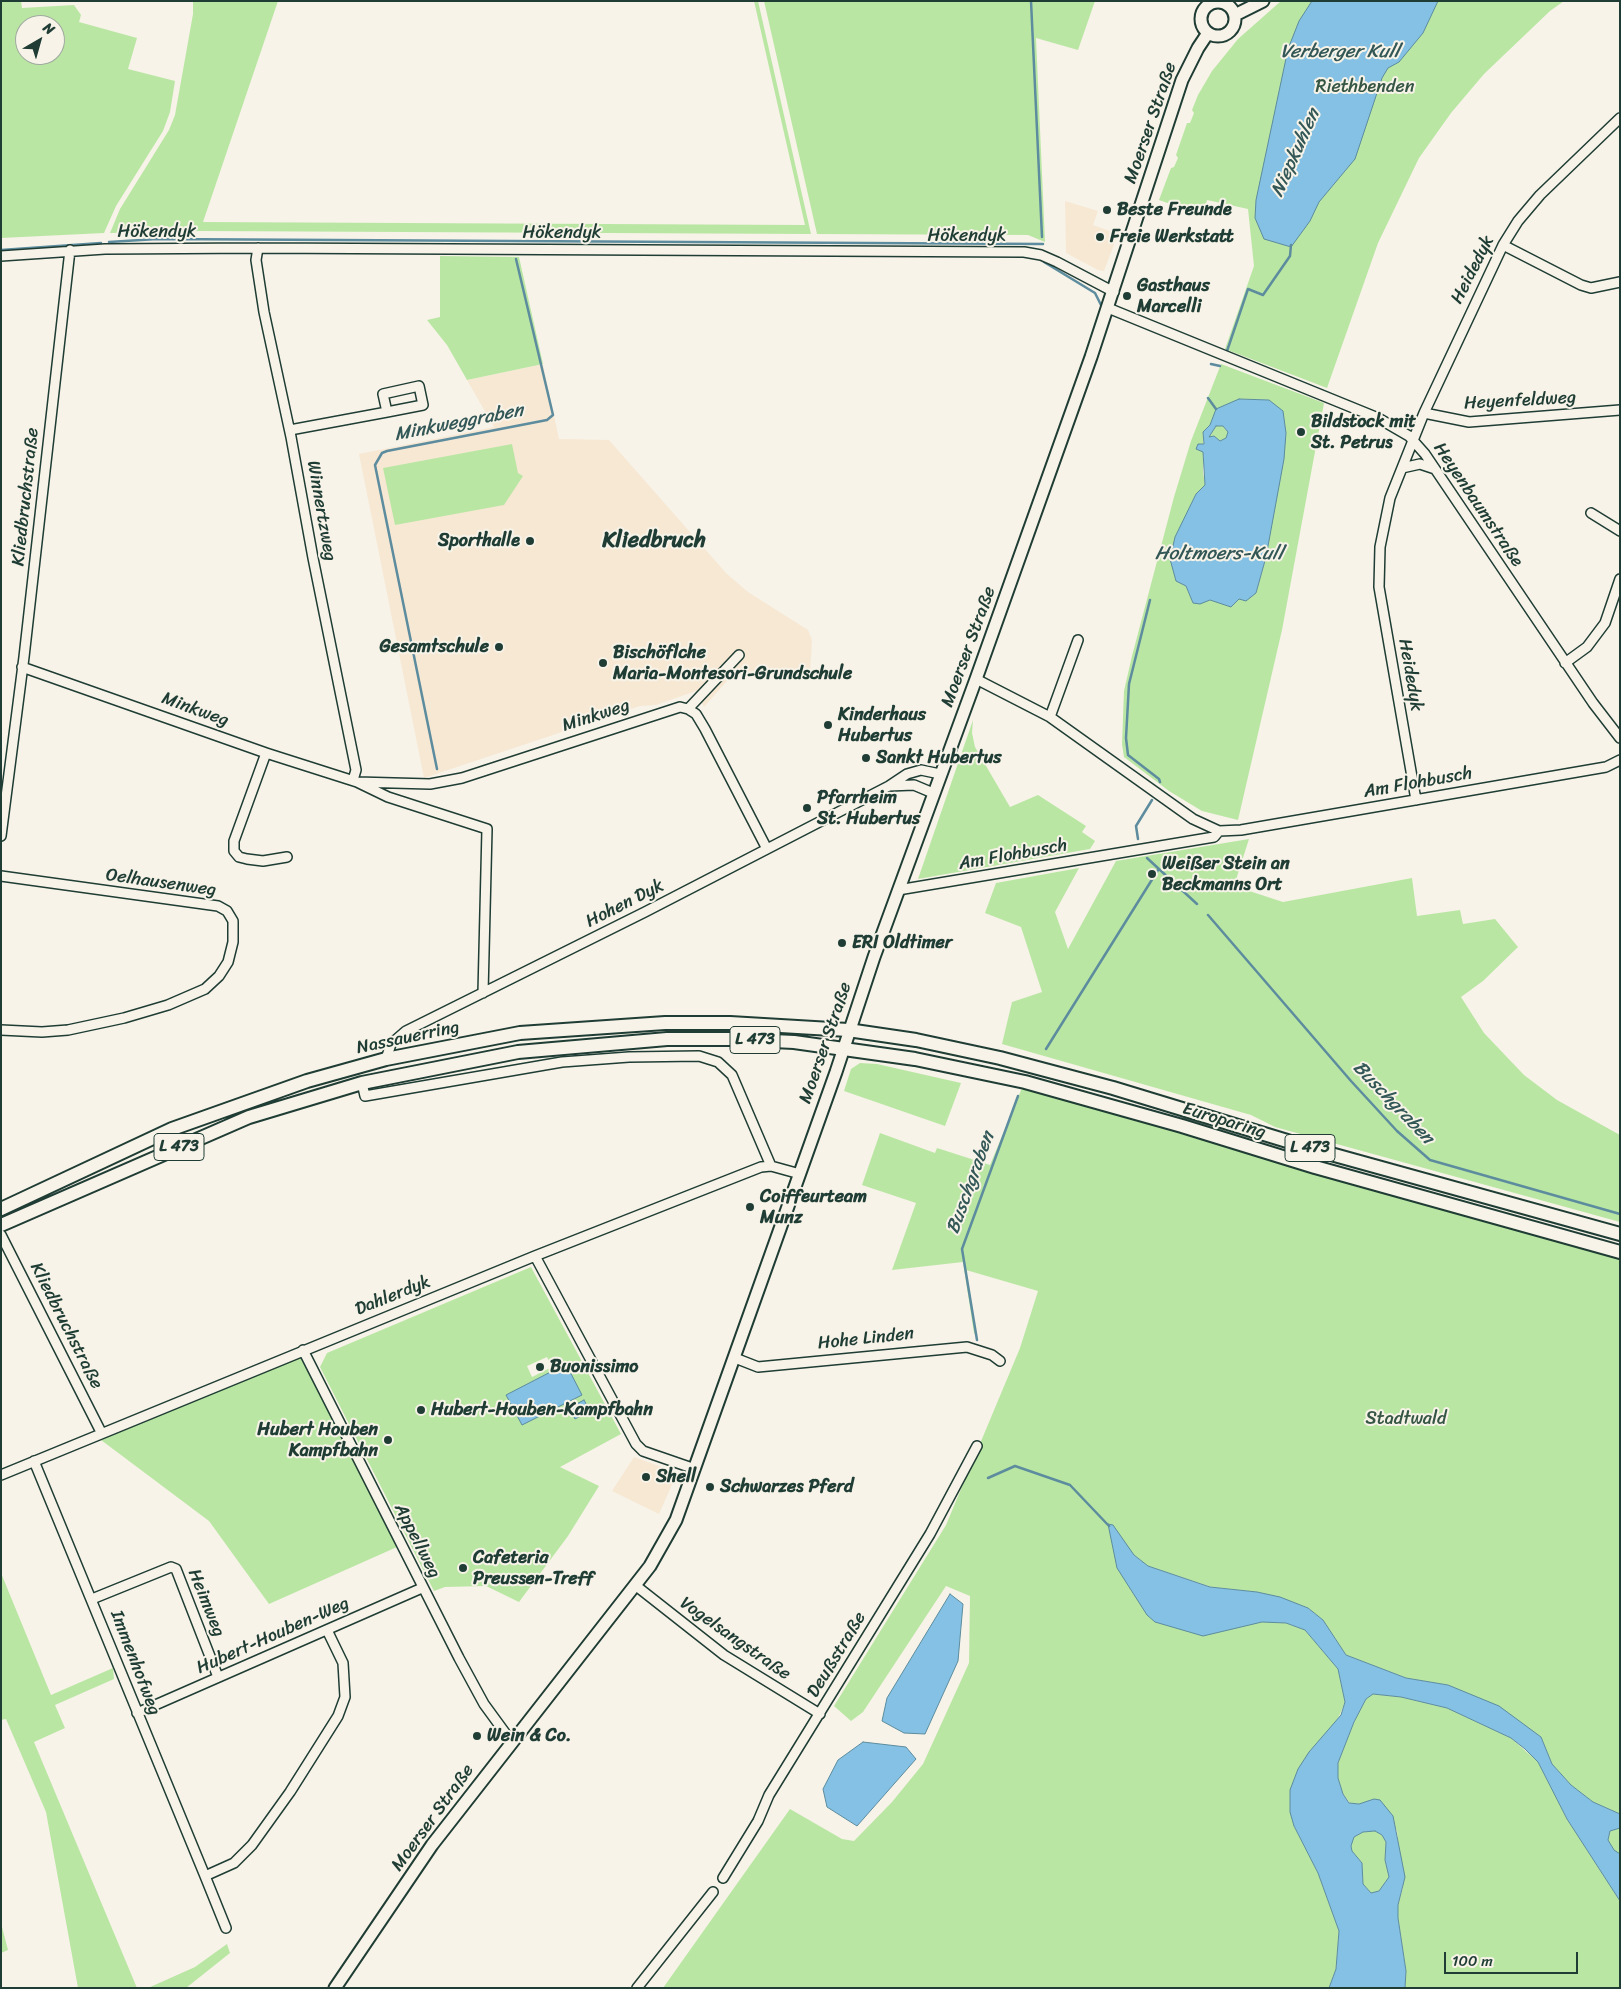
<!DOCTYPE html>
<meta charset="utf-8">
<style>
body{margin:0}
#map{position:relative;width:1621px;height:1989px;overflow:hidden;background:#f7f3e8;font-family:Sriracha,sans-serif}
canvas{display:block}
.frame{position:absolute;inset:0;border:2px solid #1f3d34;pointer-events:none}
.north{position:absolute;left:15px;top:15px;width:50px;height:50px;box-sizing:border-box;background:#f7f3e8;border:1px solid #a1aaa0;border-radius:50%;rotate:38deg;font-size:14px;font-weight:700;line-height:20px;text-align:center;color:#1f3d34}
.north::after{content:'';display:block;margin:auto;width:18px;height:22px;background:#1f3d34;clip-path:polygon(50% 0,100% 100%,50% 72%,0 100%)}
.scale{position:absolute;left:1444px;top:1952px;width:134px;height:22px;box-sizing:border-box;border:2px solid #1f3d34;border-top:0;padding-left:6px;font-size:15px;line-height:18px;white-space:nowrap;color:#1f3d34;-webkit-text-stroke:4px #f7f3e8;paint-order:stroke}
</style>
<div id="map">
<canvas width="1621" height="1989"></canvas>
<div class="frame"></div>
<div class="north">N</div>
<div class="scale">100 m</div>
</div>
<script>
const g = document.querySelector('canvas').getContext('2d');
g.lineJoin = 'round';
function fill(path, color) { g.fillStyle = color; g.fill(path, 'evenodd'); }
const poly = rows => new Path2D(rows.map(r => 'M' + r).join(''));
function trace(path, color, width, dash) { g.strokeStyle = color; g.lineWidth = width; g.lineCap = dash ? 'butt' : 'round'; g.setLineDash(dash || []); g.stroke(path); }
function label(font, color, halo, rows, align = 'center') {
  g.font = font + ' Sriracha,sans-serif'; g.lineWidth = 4; g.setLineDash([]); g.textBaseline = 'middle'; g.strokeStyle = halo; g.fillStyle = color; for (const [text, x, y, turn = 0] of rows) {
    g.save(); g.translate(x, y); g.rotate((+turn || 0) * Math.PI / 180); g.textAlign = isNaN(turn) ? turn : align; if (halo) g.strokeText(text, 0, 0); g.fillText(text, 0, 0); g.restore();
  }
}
fill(poly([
 [1065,201,1098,211,1093,225,1118,234,1104,271,1098,270,1066,253],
 [543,364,559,439,609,440,726,573,748,592,808,630,812,640,810,674,735,672,704,707,696,691,656,705,640,706,424,778,359,454,494,427,467,380],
 [634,1457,670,1470,674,1474,674,1480,659,1514,612,1491]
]), '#f7e8d4');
fill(poly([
 [1,1,21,1,22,8,74,5,81,15,79,22,137,38,128,69,175,81,170,112,163,131,116,206,104,233,1,238],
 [25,25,55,25,55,55,25,55],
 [193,1,278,1,203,222,805,225,754,1,758,1,811,234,200,231,110,233,120,209,169,130,175,115,193,14],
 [764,1,1095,1,1078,50,1036,38,1045,242,1028,235,817,234],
 [1281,1,1564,1,1550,11,1484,74,1451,113,1419,158,1378,243,1327,388,1225,349,1254,266,1248,209,1207,200,1206,204,1202,204,1199,214,1159,200,1171,168,1174,167,1178,158,1176,155,1187,123,1190,123,1194,113,1192,110,1198,95,1212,71,1238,39],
 [440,256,519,257,543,364,467,380,447,345,427,320,440,317],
 [1221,364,1324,403,1282,630,1238,820,1202,811,1169,791,1124,757,1122,744,1124,691,1132,656,1174,497,1191,441],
 [1239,399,1269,400,1286,433,1266,557,1256,593,1239,599,1231,606,1210,600,1193,603,1186,586,1187,516,1196,494,1205,485,1203,472,1203,432],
 [1216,426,1223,426,1228,432,1226,438,1220,441,1209,437],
 [512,444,518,473,523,476,504,505,395,525,383,468],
 [973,720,972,733,975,747,1010,807,1038,795,1086,826,1082,832,1095,841,1090,849,918,879],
 [1249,839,1234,886,1283,902,1412,878,1417,916,1460,910,1463,924,1495,919,1518,947,1483,981,1461,997,1484,1033,1524,1075,1557,1100,1620,1135,1620,1222,1275,1127,1251,1115,1002,1044,1012,1002,1042,992,1021,927,985,913,996,883,1079,868,1055,912,1068,949,1116,861],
 [860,1063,877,1064,961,1083,945,1126,844,1091,851,1069],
 [1022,1088,1620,1258,1620,1814,1593,1802,1571,1785,1552,1764,1541,1737,1448,1685,1406,1678,1346,1655,1323,1620,1308,1608,1257,1592,1211,1587,1148,1566,1134,1555,1117,1567,1131,1586,1239,1625,1262,1621,1286,1623,1305,1630,1338,1669,1345,1702,1294,1826,1318,1873,1339,1931,1336,1969,1329,1988,663,1988,790,1809,842,1839,854,1841,892,1802,923,1764,969,1663,970,1596,946,1586,863,1712,851,1721,834,1706,946,1525,1020,1348,1038,1291,966,1270,977,1337,974,1333,963,1262,892,1270,916,1203,862,1185,880,1133,935,1153,937,1148,990,1165],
 [531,1267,621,1434,560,1467,599,1486,568,1536,519,1602,486,1586,445,1587,434,1591,320,1367,327,1353],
 [547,1357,552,1367,532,1377,527,1366],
 [301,1357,397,1547,269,1604,209,1521,101,1440],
 [1,1573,51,1695,113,1668,114,1679,55,1705,65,1728,34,1742,137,1988,78,1988,46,1812,6,1719,1,1720],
 [1373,1694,1401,1697,1447,1708,1511,1738,1538,1762,1567,1819,1620,1901,1620,1988,1405,1988,1406,1971,1398,1918,1398,1905,1403,1887,1397,1831,1374,1799,1359,1804,1350,1803,1343,1794,1338,1778,1338,1763,1354,1722,1366,1699],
 [1615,1827,1620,1828,1620,1854,1614,1851,1608,1840,1610,1831],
 [1375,1831,1382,1835,1386,1842,1385,1860,1389,1877,1379,1891,1371,1893,1363,1884,1362,1863,1352,1851,1351,1846,1354,1837,1363,1832],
 [1,1923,8,1950,1,1953],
 [227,1944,230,1953,186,1988,148,1988,195,1967]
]), '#bae6a4');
const water = poly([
 [1312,1,1438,1,1423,33,1399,62,1388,68,1382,78,1355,159,1319,202,1310,221,1291,247,1264,239,1255,218,1256,200,1288,49,1299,21,1312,1],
 [1239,399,1269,400,1283,411,1286,433,1284,459,1266,557,1256,593,1246,601,1239,599,1231,607,1210,600,1200,604,1193,603,1186,586,1176,581,1170,559,1175,537,1196,494,1205,485,1203,452,1196,449,1198,444,1204,444,1203,432,1210,425,1216,409,1239,399],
 [1216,426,1223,426,1228,432,1226,438,1220,441,1214,436,1209,437,1216,426],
 [566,1364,582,1395,522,1425,506,1395,566,1364],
 [584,1400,590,1411,575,1419,569,1408,584,1400],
 [1108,1524,1113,1525,1134,1555,1148,1566,1210,1587,1257,1592,1280,1597,1308,1608,1323,1620,1346,1655,1406,1678,1448,1685,1499,1706,1541,1737,1552,1764,1571,1785,1593,1802,1620,1814,1620,1828,1610,1831,1608,1840,1614,1850,1620,1854,1620,1901,1567,1819,1538,1762,1525,1749,1511,1738,1447,1708,1401,1697,1373,1694,1366,1699,1354,1722,1338,1763,1338,1778,1343,1794,1349,1803,1359,1804,1374,1799,1380,1800,1393,1816,1405,1877,1398,1905,1398,1918,1406,1971,1405,1988,1329,1988,1336,1969,1339,1931,1318,1873,1294,1826,1290,1812,1290,1790,1298,1769,1309,1752,1341,1715,1345,1702,1338,1669,1305,1630,1286,1623,1262,1622,1203,1636,1155,1622,1147,1615,1117,1568,1108,1524],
 [1375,1831,1382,1835,1386,1842,1385,1860,1389,1877,1379,1891,1371,1893,1363,1884,1362,1863,1352,1851,1351,1846,1354,1837,1363,1832,1375,1831],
 [950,1594,963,1604,958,1661,925,1734,904,1733,882,1721,887,1698,950,1594],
 [863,1742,906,1747,916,1759,857,1826,827,1807,823,1789,838,1760,863,1742]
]);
fill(water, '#84c1e4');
trace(water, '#5c8c9e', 1);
trace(poly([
 [1031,1,1042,237],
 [109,242,157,239,1043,244],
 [1,250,101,243],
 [1044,262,1095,293,1102,307],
 [1227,351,1248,289,1263,295,1290,256,1291,245],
 [1211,364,1220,366],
 [1208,398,1216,409],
 [1162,552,1170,559],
 [1150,600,1129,684,1126,738,1128,755,1159,779,1160,782],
 [437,769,375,465,382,453,387,451,547,420,553,415,516,259],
 [1138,839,1136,826,1152,800],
 [1147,858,1197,904],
 [1208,915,1351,1081,1397,1131,1430,1160,1620,1214],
 [1046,1049,1158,870],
 [977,1340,962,1249,1018,1096],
 [988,1478,1015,1466,1070,1485,1109,1526]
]), '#5c8c9e', 2.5);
const minor = poly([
 [1503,245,1581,285,1591,288,1620,282],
 [258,248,256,260,264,312,291,437,313,558,356,770,353,780],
 [1,256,105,249,258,248,1024,252,1041,255,1057,262,1114,292],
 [1108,308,1378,418,1409,436,1425,454,1593,703,1620,738],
 [1424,413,1469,422,1620,410],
 [290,430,387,412,423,405,419,386,383,394,387,412],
 [1402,468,1420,464,1435,469],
 [1591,513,1620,531],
 [1565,663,1587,647,1605,623,1620,579],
 [22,667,266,753,357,782],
 [976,679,1050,717,1193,819,1219,831,1241,830,1606,767,1620,760],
 [688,709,739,655],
 [1050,717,1078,640],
 [266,753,234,841,234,851,239,857,247,859,263,861,287,857],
 [889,786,914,785,933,793],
 [1416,800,1379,587,1380,547,1390,498,1424,413,1503,245,1518,221,1540,195,1620,118],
 [1,836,24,657,70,250],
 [1,876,218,906,227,911,233,921,233,942,228,962,219,976,205,989,168,1005,124,1018,68,1030,42,1032,1,1030],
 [898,890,1214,837,1219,831],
 [483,993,487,829,388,797,357,782,430,784,462,778,680,707,688,709,696,714,705,729,767,849],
 [386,1059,391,1044,406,1031,645,912,889,786,907,774,921,770,940,774],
 [362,1083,365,1096,562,1062,629,1057,699,1056,718,1062,732,1075,771,1166],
 [1,1235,101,1432],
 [535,1256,636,1444,643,1451,695,1469],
 [303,1350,459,1658,484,1704,511,1741],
 [735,1358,758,1367,967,1347,992,1355,1000,1361],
 [34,1461,205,1876,234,1863,252,1845,290,1792,338,1716,345,1697,343,1663,327,1630],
 [1,1475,535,1256,761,1167,771,1166,800,1174],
 [635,1585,724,1655,820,1714],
 [92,1599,171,1567,176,1569,218,1677],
 [137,1713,422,1588],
 [205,1876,226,1928],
 [723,1878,758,1821,769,1795,930,1534,977,1446],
 [637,1988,713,1892]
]);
const secondary = poly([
 '1201 19a17 17 0 1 1 34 0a17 17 0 1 1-34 0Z',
 [1235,15,1263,1],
 [335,1988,432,1845,650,1566,676,1520,836,1072,874,957,976,679,1091,357,1182,80,1198,48,1208,33]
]);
const primary = poly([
 [1,1209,172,1129,307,1081,386,1059,520,1033,665,1023,730,1023,848,1030,916,1040,1000,1058,1113,1088,1320,1151,1620,1234],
 [1,1225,249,1117,362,1083,518,1052,667,1039,731,1039,794,1042,915,1059,1025,1082,1182,1126,1315,1167,1620,1252]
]);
trace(minor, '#1f3d34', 12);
trace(secondary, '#1f3d34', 15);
trace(primary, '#1f3d34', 16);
trace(minor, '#f7f3e8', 9);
trace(secondary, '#f7f3e8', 11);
trace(primary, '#f7f3e8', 12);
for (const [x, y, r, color] of [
 [1107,210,5,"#1f3d34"],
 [1100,237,5,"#1f3d34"],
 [1127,296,5,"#1f3d34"],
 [1301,432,5,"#1f3d34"],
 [530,541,5,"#1f3d34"],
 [499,647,5,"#1f3d34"],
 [603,663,5,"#1f3d34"],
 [828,725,5,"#1f3d34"],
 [866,758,5,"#1f3d34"],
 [807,808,5,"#1f3d34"],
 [1152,874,5,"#1f3d34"],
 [842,943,5,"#1f3d34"],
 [750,1207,5,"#1f3d34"],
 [540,1367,5,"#1f3d34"],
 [421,1410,5,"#1f3d34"],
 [388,1440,5,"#1f3d34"],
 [646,1477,5,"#1f3d34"],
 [710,1487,5,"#1f3d34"],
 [463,1568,5,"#1f3d34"],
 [477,1736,5,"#1f3d34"]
]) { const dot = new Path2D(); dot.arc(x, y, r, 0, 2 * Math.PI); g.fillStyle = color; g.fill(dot); trace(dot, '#f7f3e8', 2); }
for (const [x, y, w] of [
 [755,1040,50],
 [179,1147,50],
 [1310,1148,50]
]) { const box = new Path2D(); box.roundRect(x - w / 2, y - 13.5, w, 27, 4); g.fillStyle = '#f7f3e8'; g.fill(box); trace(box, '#1f3d34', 1); }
label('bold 16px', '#1f3d34', null, [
 ["L 473",755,1040],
 ["L 473",179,1147],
 ["L 473",1310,1148]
]);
label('18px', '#365645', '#f7f3e8', [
 ["Riethbenden",1365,87],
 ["Stadtwald",1406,1419]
]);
label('18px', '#1f3d34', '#f7f3e8', [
 ["Moerser Straße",1151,123,-71],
 ["Hökendyk",157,232],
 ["Hökendyk",562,233],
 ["Hökendyk",967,236],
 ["Heidedyk",1473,270,-63],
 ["Heyenfeldweg",1520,401,-3],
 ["Kliedbruchstraße",26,497,-84],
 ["Heyenbaumstraße",1478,505,56],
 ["Winnertzweg",321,511,80],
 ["Moerser Straße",969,647,-70],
 ["Heidedyk",1410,675,80],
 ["Minkweg",195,710,20],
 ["Minkweg",596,716,-18],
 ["Am Flohbusch",1418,783,-10],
 ["Am Flohbusch",1013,855,-10],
 ["Oelhausenweg",161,883,8],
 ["Hohen Dyk",625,904,-27],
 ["Nassauerring",408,1038,-12],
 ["Moerser Straße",826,1043,-71],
 ["Europaring",1224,1121,17],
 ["Dahlerdyk",393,1296,-22],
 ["Kliedbruchstraße",66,1326,63],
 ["Hohe Linden",866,1339,-6],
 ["Appellweg",417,1541,63],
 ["Heimweg",206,1603,68],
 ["Hubert-Houben-Weg",273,1636,-24],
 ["Vogelsangstraße",735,1639,35],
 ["Deußstraße",837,1655,-59],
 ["Immenhofweg",135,1663,69],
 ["Moerser Straße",433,1818,-54]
]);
label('bold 18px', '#1f3d34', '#f7f3e8', [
 ["Beste Freunde",1117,210],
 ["Freie Werkstatt",1110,237],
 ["Gasthaus",1137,286],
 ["Marcelli",1137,307],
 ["Bildstock mit",1311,422],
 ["St. Petrus",1311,443],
 ["Sporthalle",520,541,"right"],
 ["Gesamtschule",489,647,"right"],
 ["Bischöflche",613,653],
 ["Maria-Montesori-Grundschule",613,674],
 ["Kinderhaus",838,715],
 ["Hubertus",838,736],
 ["Sankt Hubertus",876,758],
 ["Pfarrheim",817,798],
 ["St. Hubertus",817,819],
 ["Weißer Stein an",1162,864],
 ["Beckmanns Ort",1162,885],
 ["ERI Oldtimer",852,943],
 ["Coiffeurteam",760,1197],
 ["Munz",760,1218],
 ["Buonissimo",550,1367],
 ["Hubert-Houben-Kampfbahn",431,1410],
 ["Hubert Houben",378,1430,"right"],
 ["Kampfbahn",378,1451,"right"],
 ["Shell",656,1477],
 ["Schwarzes Pferd",720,1487],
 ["Cafeteria",473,1558],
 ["Preussen-Treff",473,1579],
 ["Wein & Co.",487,1736]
], 'left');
label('italic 19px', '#335757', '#f7f3e8', [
 ["Verberger Kull",1340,52],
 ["Niepkuhlen",1296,153,-66],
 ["Minkweggraben",459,423,-11],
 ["Holtmoers-Kull",1219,554],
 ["Buschgraben",1393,1103,46],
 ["Buschgraben",971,1183,-70]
]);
label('bold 22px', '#1f3d34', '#f7f3e8', [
 ["Kliedbruch",654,541]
]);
</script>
